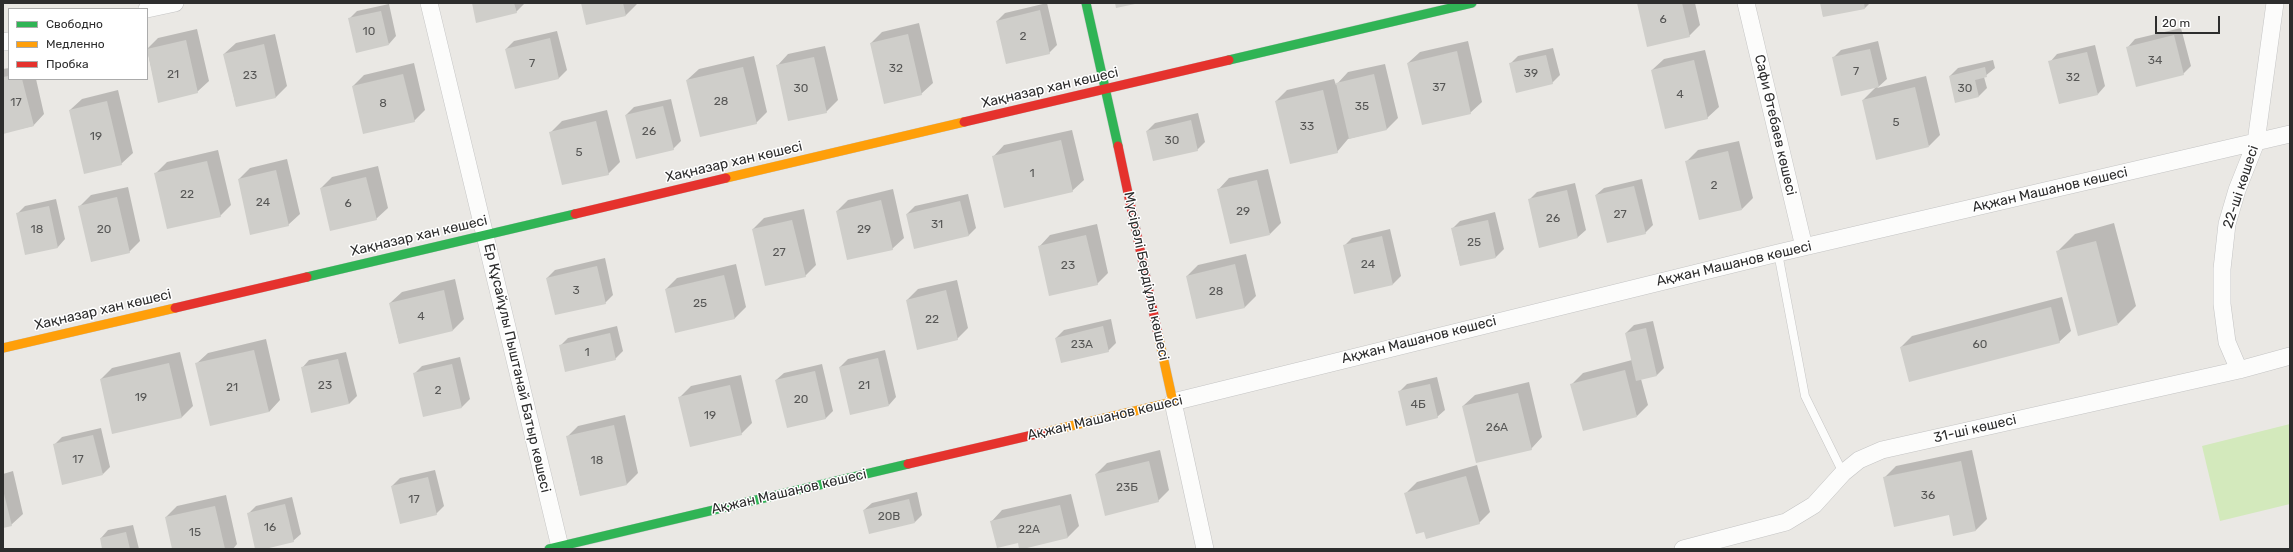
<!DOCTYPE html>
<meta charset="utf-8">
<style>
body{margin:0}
#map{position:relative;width:2293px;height:552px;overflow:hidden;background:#eae8e4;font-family:Rubik,sans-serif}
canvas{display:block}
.frame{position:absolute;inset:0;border:4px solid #2d2d2d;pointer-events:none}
.legend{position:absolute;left:8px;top:8px;width:140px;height:72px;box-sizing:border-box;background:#fff;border:1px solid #ababab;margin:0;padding:5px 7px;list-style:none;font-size:12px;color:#2d2d2d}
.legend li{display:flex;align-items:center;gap:8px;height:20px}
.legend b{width:20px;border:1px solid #ababab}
.scale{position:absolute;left:2155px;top:16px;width:65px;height:18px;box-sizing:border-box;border:2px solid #2d2d2d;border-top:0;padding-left:5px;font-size:12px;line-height:14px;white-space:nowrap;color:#2d2d2d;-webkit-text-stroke:3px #fff;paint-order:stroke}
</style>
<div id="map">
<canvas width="2293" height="552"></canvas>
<div class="frame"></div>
<ul class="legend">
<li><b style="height:5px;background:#30b455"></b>Свободно</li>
<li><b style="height:5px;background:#ff9f0a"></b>Медленно</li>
<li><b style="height:5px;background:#e5322d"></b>Пробка</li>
</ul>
<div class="scale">20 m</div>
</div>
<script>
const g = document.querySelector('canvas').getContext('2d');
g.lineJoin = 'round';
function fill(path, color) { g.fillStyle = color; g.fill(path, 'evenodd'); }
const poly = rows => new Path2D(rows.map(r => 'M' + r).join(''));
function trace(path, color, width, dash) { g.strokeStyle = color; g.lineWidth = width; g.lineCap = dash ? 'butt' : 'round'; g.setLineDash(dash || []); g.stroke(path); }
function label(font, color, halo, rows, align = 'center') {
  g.font = font + ' Rubik,sans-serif'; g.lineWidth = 3; g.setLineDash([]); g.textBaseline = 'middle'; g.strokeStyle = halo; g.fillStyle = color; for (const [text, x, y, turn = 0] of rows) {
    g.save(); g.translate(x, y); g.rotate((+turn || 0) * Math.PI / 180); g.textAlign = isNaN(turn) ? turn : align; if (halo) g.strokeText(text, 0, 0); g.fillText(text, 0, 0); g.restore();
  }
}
fill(poly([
 [2290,424,2290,504,2220,521,2202,446]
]), '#d3e9bc');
fill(poly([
 [473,3,525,3,516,12],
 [582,3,637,3,637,4,626,15,587,24],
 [1047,3,1057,45,1049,53,997,21,1005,13],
 [1638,3,1695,3,1700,25,1689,36],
 [1821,3,1870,3,1865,8,1823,16],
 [389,4,396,36,389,44,349,19,357,11],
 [919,23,933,83,921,94,871,43,882,32],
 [2181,28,2191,66,2183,74,2128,47,2135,39],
 [197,29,209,81,197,92,159,102,147,49,158,38],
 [557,31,567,70,559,78,516,88,506,49,514,41],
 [275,34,287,86,276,97,236,106,224,54,236,43],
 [1468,41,1482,102,1470,113,1408,63,1420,52],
 [1878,41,1887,79,1877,88,1926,76,1940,135,1929,146,1863,100,1876,87,1833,58,1841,50],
 [2095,45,2105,86,2098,94,2050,62,2057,54],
 [825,46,838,100,826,112,777,66,788,54],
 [1553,48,1560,75,1552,83,1510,64,1518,56],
 [1705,50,1719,107,1707,118,1652,70,1664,59],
 [754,56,767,112,756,123,687,80,699,69],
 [1993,60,1995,68,1984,77,1987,88,1979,96,1956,101,1950,76,1958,68],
 [414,63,425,110,414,121,353,86,364,75],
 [1385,64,1398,118,1387,129,1348,139,1337,152,1276,101,1287,90,1334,79,1336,85,1348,72],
 [9,68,9,79,36,79,44,114,33,126,3,133,3,69],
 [118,90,133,153,121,164,70,110,82,99],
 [671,99,681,141,673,149,626,115,634,107],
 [607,110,620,162,608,174,551,132,562,121],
 [1198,113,1205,142,1197,150,1147,131,1155,123],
 [1072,130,1084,180,1072,191,993,157,1004,145],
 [1739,141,1753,198,1742,209,1686,162,1698,150],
 [218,150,231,205,220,216,156,173,167,162],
 [287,159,300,214,288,225,239,179,250,168],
 [378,166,388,208,376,219,321,188,332,177],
 [1268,169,1281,223,1270,234,1218,190,1229,178],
 [1642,179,1653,225,1645,233,1596,195,1604,188],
 [1575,183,1586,230,1578,237,1540,246,1529,200,1537,192],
 [128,187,140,241,129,252,79,207,91,195],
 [893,189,904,238,892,249,837,211,848,200],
 [968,194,976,228,968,236,907,214,915,206],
 [56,199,65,239,58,247,26,254,17,214,25,206],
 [804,209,816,265,805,276,753,229,764,218],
 [1495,212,1504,249,1496,257,1460,265,1452,229,1460,221],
 [2114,223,2136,306,2118,324,2057,252,2075,234],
 [1097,224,1108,273,1097,284,1039,247,1050,235],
 [1390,229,1401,276,1393,284,1355,293,1344,246,1352,238],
 [1246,254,1256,296,1245,307,1197,318,1187,276,1198,265],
 [605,258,613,295,605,303,547,278,555,270],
 [736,264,746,307,734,319,666,289,677,278],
 [455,279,464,319,453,330,399,343,390,303,402,292],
 [957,280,968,328,957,339,907,300,918,289],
 [2062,297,2071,331,2059,342,1901,347,1912,336],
 [1111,319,1116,343,1108,351,1056,338,1064,330],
 [1653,321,1664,368,1657,375,1641,379,1648,405,1637,416,1572,384,1583,373,1632,360,1626,333,1634,325],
 [617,326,623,351,615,359,560,346,568,338],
 [266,339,280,400,269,412,196,364,208,353],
 [885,350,896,397,889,405,840,367,848,359],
 [180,352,193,406,182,417,113,433,101,379,112,368],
 [346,352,357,396,349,404,302,368,309,360],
 [460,357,470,399,462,407,424,415,414,374,422,366],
 [822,364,833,411,825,419,776,380,784,373],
 [741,375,752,423,741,434,679,398,691,386],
 [1437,377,1445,410,1437,417,1399,392,1407,384],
 [1529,382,1542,437,1531,449,1463,406,1475,395],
 [625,415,638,473,627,484,580,495,567,437,578,426],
 [101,428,110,467,103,474,54,445,62,437],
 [1160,450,1169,490,1158,501,1096,474,1107,463],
 [1972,450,1987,519,1976,530,1954,535,1949,513,1884,478,1896,466],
 [1477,465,1490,512,1479,523,1406,493,1417,482],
 [435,470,444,506,436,514,392,486,400,478],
 [13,471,23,514,11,525,3,527,3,474],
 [917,492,922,515,915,522,864,510,872,503],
 [1071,494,1079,526,1068,537,1018,542,991,522,1002,510],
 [226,495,237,544,233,549,173,549,166,517,177,506],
 [292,497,301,534,293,541,256,549,248,514,256,506],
 [133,525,139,549,103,549,101,538,108,530]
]), '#0003');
fill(poly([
 [472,3,514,3,517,13,476,23],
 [581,3,623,3,626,16,586,25],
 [1115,3,1134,3,1135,4,1116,8],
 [1637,3,1682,3,1690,37,1647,47],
 [1820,3,1864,3,1865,9,1823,17],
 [1040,10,1050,54,1006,64,996,21],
 [381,11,389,45,356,53,348,18],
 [908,34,922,95,884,104,870,43],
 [2174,35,2184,75,2136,87,2126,47],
 [550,38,559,79,515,89,505,49],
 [186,40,198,93,158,103,147,49],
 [264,44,276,98,236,107,223,54],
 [1870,49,1879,87,1841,96,1832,57],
 [1457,51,1471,114,1422,125,1407,63],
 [2087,52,2098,95,2059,104,2048,61],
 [1546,55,1553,84,1516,93,1509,63],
 [814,57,827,113,788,121,776,65],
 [1694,60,1708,119,1665,129,1651,70],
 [743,67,757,124,700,137,686,80],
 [1985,67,1987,77,1975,80,1979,97,1955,103,1949,76],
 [403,74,415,122,363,134,352,86],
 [1374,74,1387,130,1349,139,1336,83],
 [9,76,9,79,22,79,34,126,3,134,3,77],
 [1915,87,1929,147,1876,160,1862,100],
 [1323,90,1338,153,1290,164,1275,101],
 [107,101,122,165,84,174,69,110],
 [663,106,674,150,636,159,625,115],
 [1191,120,1198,151,1153,161,1146,131],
 [596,121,609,175,562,185,549,132],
 [1061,140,1073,192,1004,208,992,156],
 [1728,151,1742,210,1699,220,1685,161],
 [207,161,221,217,167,229,154,173],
 [276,170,289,226,250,235,238,179],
 [366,177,377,220,330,231,320,188],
 [1257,180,1270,235,1230,244,1217,189],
 [1634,186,1646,234,1607,243,1595,195],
 [1567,190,1578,238,1539,248,1528,199],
 [117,197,130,253,91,262,78,206],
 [881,200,893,250,847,260,836,211],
 [960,201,969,236,914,249,906,214],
 [49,206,58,248,25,255,16,213],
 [792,220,806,277,765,286,752,229],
 [1488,220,1496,258,1460,266,1451,228],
 [1086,235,1098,285,1049,296,1038,246],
 [1382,236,1393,285,1354,294,1343,245],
 [2096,241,2118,325,2078,336,2056,251],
 [1235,264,1245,308,1196,319,1186,276],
 [597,266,606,304,555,315,546,278],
 [724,275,735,319,675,333,665,289],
 [444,290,453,331,399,344,389,303],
 [946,290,958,340,917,350,906,300],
 [2051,307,2060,343,1909,382,1900,347],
 [1103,326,1109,352,1061,363,1055,338],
 [1646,328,1657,376,1636,381,1625,333],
 [610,333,616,360,565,372,559,345],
 [254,350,269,412,210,426,195,363],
 [878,358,889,406,850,415,839,367],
 [338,359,349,404,311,413,301,367],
 [169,363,182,418,112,434,100,379],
 [452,364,462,408,423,417,413,373],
 [1625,370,1637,417,1583,431,1570,384],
 [815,371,826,419,787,428,775,380],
 [1430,384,1438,418,1406,426,1398,391],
 [730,385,742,435,690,447,678,397],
 [1518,393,1532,450,1476,463,1462,406],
 [614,425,627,485,580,496,566,436],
 [93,435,103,475,62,485,53,444],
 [1149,461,1159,502,1105,516,1095,474],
 [1961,461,1976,531,1953,536,1949,515,1894,527,1883,477],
 [1466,476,1480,524,1426,539,1424,532,1416,534,1404,493],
 [428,477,437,515,400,524,391,486],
 [3,490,12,526,3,528],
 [909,499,915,523,869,534,863,510],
 [285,504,294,542,265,549,255,549,247,513],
 [1060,505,1068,538,1023,549,1019,549,1018,543,997,548,990,521],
 [215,506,225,549,172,549,165,517],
 [126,532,130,549,102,549,100,538]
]), '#cfceca');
const lane = poly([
 [1778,253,1805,396,1843,473]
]);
const street = poly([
 [429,3,560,547],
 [1746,3,1804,247],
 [147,9,175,3],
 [3,42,9,41],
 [2239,370,2227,342,2222,304,2222,269,2227,224,2237,190,2256,142,2275,3],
 [1205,549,1173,402,1778,253,2290,134],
 [1683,549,1786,522,1814,505,1843,473,1859,460,1882,450,2239,370,2290,356]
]);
const fast = poly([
 [1086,3,1118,146],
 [1229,60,1472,3],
 [307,277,575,214],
 [549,549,908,464]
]);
const slow = poly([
 [726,178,964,122],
 [3,348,175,308],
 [1041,433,1173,402,1158,334]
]);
const jam = poly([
 [964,122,1229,60],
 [1118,146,1158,334],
 [575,214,726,178],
 [175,308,307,277],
 [908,464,1041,433]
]);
trace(lane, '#c4c4c4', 9);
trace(street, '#c4c4c4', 18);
trace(fast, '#c4c4c4', 10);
trace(slow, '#c4c4c4', 10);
trace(jam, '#c4c4c4', 10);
trace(lane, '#fcfcfb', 8);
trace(street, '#fcfcfb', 17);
trace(fast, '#30b455', 9);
trace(slow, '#ff9f0a', 9);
trace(jam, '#e5322d', 9);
label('12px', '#575756', null, [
 ["6",1663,20],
 ["10",369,32],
 ["2",1023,37],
 ["34",2155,61],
 ["7",532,64],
 ["32",896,69],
 ["7",1856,72],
 ["39",1531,74],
 ["21",173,75],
 ["23",250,76],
 ["32",2073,78],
 ["37",1439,88],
 ["30",801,89],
 ["30",1965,89],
 ["4",1680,95],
 ["28",721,102],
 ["17",16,103],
 ["8",383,104],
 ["35",1362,107],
 ["5",1896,123],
 ["33",1307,127],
 ["26",649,132],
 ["19",96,137],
 ["30",1172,141],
 ["5",579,153],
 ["1",1032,174],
 ["2",1714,186],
 ["22",187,195],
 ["24",263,203],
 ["6",348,204],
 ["29",1243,212],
 ["27",1620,215],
 ["26",1553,219],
 ["31",937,225],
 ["18",37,230],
 ["20",104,230],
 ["29",864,230],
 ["25",1474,243],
 ["27",779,253],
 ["24",1368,265],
 ["23",1068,266],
 ["3",576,291],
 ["28",1216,292],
 ["25",700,304],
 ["4",421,317],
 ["22",932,320],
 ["23А",1082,345],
 ["60",1980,345],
 ["1",587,353],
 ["23",325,386],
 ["21",864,386],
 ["21",232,388],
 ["2",438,391],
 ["19",141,398],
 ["20",801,400],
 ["4Б",1418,405],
 ["19",710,416],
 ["26А",1497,428],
 ["17",78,460],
 ["18",597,461],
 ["23Б",1127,488],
 ["36",1928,496],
 ["17",414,500],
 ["20В",889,517],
 ["16",270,528],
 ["22А",1029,530],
 ["15",195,533]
]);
label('14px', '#2d2d2d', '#fff', [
 ["Хақназар хан көшесі",1050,88,-13],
 ["Сафи Өтебаев көшесі",1775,125,77],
 ["Хақназар хан көшесі",734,162,-13],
 ["22-ші көшесі",2241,187,-72],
 ["Ақжан Машанов көшесі",2050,190,-13],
 ["Хақназар хан көшесі",419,236,-13],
 ["Ақжан Машанов көшесі",1734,264,-13],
 ["Мүсірәлі Бердіұлы көшесі",1146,276,78],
 ["Хақназар хан көшесі",103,310,-13],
 ["Ақжан Машанов көшесі",1419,340,-14],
 ["Ер Құсайұлы Пыштанай Батыр көшесі",517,368,77],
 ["Ақжан Машанов көшесі",1105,418,-13],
 ["31-ші көшесі",1975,429,-13],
 ["Ақжан Машанов көшесі",789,492,-13]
]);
</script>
